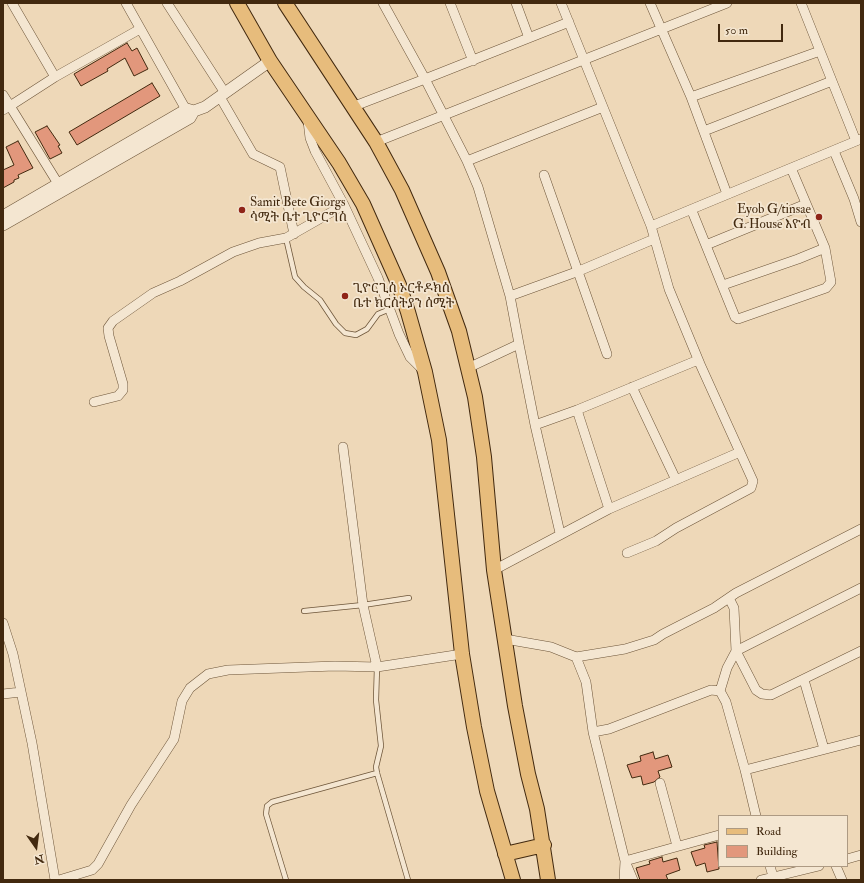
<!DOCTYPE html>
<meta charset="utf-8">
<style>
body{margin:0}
#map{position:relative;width:864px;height:883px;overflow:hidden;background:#eed8b8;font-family:"IM FELL Double Pica",serif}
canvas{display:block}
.frame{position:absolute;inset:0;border:4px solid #42290f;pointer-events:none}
.legend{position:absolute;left:718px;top:815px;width:130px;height:52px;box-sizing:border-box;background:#f4e6d1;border:1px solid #ad9a83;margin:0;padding:5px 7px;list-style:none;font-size:12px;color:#42290f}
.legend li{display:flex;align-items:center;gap:8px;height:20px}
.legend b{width:20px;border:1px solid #ad9a83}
.north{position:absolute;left:16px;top:827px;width:40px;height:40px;-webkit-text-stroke:3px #f4e6d1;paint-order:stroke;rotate:166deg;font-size:11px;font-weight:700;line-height:16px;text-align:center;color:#42290f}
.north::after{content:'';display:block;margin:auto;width:14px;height:18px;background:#42290f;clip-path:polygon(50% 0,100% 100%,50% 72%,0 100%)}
.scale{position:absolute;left:718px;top:24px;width:65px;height:18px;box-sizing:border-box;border:2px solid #42290f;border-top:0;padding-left:5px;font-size:12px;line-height:14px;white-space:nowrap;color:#42290f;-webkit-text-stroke:3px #f4e6d1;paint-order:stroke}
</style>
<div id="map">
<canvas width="864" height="883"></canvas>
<div class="frame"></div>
<ul class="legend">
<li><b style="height:5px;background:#e7bc7c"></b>Road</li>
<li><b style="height:11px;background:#e2977c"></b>Building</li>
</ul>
<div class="north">N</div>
<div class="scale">50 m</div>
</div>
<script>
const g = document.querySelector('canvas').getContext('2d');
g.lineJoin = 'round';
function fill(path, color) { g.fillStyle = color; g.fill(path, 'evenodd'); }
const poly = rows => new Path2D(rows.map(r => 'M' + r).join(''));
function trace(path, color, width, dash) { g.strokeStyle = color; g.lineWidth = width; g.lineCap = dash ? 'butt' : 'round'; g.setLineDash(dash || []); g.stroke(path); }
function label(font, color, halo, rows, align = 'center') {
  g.font = font + ' "IM FELL Double Pica","Noto Serif Ethiopic",serif'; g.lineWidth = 3.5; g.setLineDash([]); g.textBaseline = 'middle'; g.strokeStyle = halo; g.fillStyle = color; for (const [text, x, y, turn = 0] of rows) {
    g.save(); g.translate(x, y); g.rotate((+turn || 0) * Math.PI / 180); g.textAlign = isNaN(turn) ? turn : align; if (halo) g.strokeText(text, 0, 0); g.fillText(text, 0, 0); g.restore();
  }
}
const building = poly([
 [127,43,132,51,137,48,148,69,134,76,125,58,107,69,108,71,81,86,74,74,127,43],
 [152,83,160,96,77,145,69,132,152,83],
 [47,126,60,145,58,146,62,153,50,159,35,132,47,126],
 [18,141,33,168,18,175,19,178,14,180,14,182,3,188,3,170,14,165,6,147,18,141],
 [653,752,655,759,668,755,672,767,658,771,660,777,654,782,643,785,641,776,632,778,627,765,641,761,640,756,653,752],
 [717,842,719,869,707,872,705,863,696,866,691,852,705,848,704,845,717,842],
 [662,857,663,862,677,858,680,870,666,875,668,880,640,880,636,868,650,864,649,861,662,857]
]);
fill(building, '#e2977c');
trace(building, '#42290f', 1);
const service = poly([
 [286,238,295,277,304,287,320,300,336,324,345,333,356,335,367,329,378,314,390,309],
 [304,611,363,605,409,598],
 [377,667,376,700,381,746,376,767,377,773,408,880],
 [286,880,266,814,267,806,272,802,377,773]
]);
const minor = poly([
 [12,3,55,77],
 [126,3,189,115],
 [167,3,225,93],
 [450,3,473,61],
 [516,3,529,38],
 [561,3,651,226,669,289,700,364,753,481,751,488,676,528,656,541,627,553],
 [650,3,691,97,727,194],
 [832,81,856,141],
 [3,95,10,106,55,77,140,29],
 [220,97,253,154,280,167,294,234],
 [691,97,820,51],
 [352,107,425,79,383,3],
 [3,110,10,106,62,190],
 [308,121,310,138,315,151,344,205,378,278,399,334,410,357,423,370],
 [704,131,832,81,801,3],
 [376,142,727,3],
 [834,151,854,199,861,222],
 [467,161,603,107],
 [544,175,607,354],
 [692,211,735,317,738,319,826,288,831,282,825,248,791,168],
 [651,226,861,139],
 [706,245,806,204],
 [723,285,798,259,825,248],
 [510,296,478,187,467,161,425,79,569,22],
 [519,344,510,296,579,271,654,239],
 [468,368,519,344,535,425,577,410,698,360],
 [632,387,676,480],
 [94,402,118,396,123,390,123,384,109,336,108,328,113,321,153,293,180,281,233,252,259,243,286,238,344,205],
 [577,410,609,509],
 [535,425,560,533],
 [343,447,363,605,377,667],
 [494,570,609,509,740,452],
 [729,598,734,608,736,651,756,690,762,694,771,695,861,651],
 [3,623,13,654,32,743,55,880],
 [505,639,551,647,576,657,586,682,593,732],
 [576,657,625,649,654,640,663,634,714,608,736,593,861,529],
 [804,680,824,749],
 [720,691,727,668,736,651,861,588],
 [3,694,21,692],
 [660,783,677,846],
 [756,816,745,770,861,740],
 [847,859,861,855],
 [770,866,774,880],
 [836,866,842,880],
 [59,880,92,870,98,864,131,805,174,739,182,701,190,688,208,674,228,670,335,666,377,667,462,654],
 [624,880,625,861,719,835],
 [633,880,625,861,593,732,609,729,711,690,720,691,726,702,745,770],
 [761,880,819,866]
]);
const tertiary = poly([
 [3,216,187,109,194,111,205,107,270,61],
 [3,225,190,118,194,111]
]);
const primary = poly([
 [237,3,270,61,339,163,363,204,399,285,408,312,425,372,439,440,462,654,474,727,487,791,513,880],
 [285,3,376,142,402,190,438,272,459,331,475,397,484,457,494,570,515,706,528,774,537,809,548,880],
 [505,854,544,845]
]);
trace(service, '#6d5539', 6);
trace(minor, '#6d5539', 10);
trace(tertiary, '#6d5539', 12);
trace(primary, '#42290f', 16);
trace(service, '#f4e6d1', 4.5);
trace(minor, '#f4e6d1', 9);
trace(tertiary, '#f4e6d1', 11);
trace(primary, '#e7bc7c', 14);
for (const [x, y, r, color] of [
 [242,210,4,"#8f2418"],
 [819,217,4,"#8f2418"],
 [345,296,4,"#8f2418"]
]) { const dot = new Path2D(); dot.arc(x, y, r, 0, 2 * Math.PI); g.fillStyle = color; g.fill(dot); trace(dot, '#f4e6d1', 1.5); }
label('13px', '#42290f', '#f4e6d1', [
 ["Samit Bete Giorgs",250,203],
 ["ሳሚት ቤተ ጊዮርግስ",250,218],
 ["Eyob G/tinsae",811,210,"right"],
 ["G. House እዮብ",811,225,"right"],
 ["ጊዮርጊስ ኦርቶዶክስ",353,289],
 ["ቤተ ክርስትያን ሰሚት",353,304]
], 'left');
</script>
